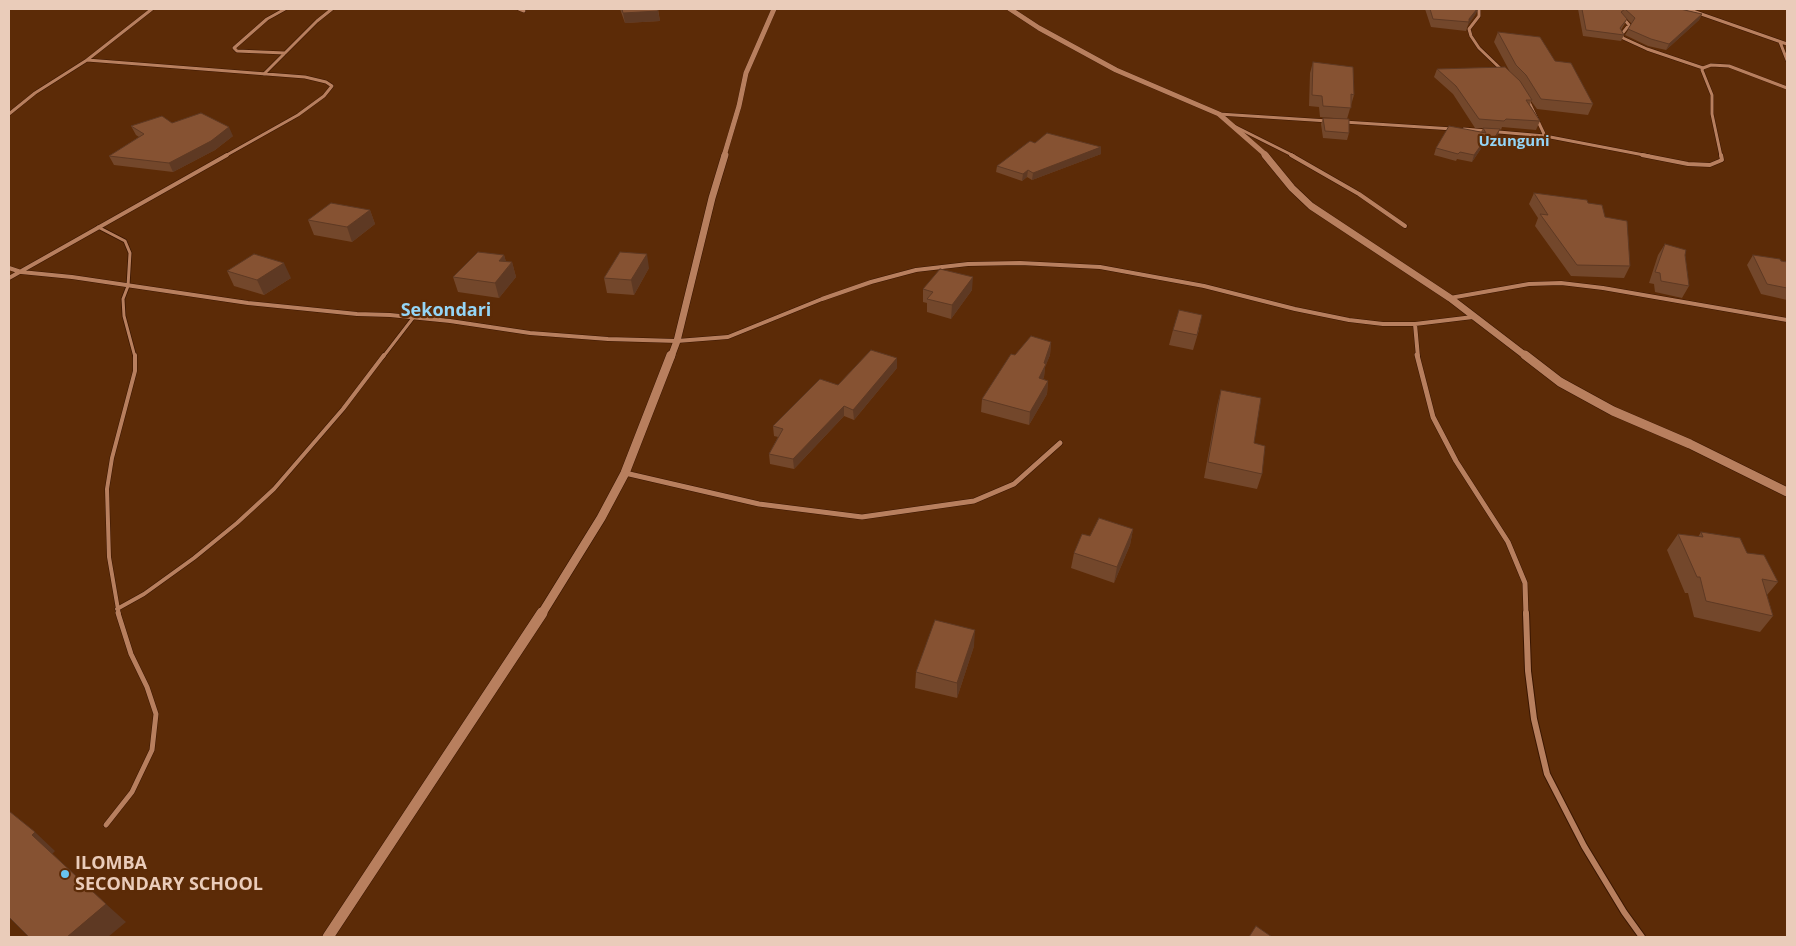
<!DOCTYPE html>
<style>
body{margin:0}
#map{position:relative;width:1796px;height:946px;overflow:hidden;background:#5c2b07;font-family:"Open Sans",sans-serif}
canvas{display:block}
.frame{position:absolute;inset:0;border:10px solid #eaccba;pointer-events:none}
</style>
<div id="map">
<canvas width="1796" height="946"></canvas>
<div class="frame"></div>
</div>
<script>
const g = document.querySelector('canvas').getContext('2d');
g.lineJoin = 'round';
const poly = rows => new Path2D(rows.map(r => 'M' + r).join(''));
function trace(path, color, width, dash) { g.strokeStyle = color; g.lineWidth = width; g.lineCap = dash ? 'butt' : 'round'; g.setLineDash(dash || []); g.stroke(path); }
function fill(path, color) { g.fillStyle = color; g.fill(path, 'evenodd'); }
function label(font, color, halo, rows, align = 'center') {
  g.font = font + ' "Open Sans",sans-serif'; g.lineWidth = 4.5; g.setLineDash([]); g.textBaseline = 'middle'; g.strokeStyle = halo; g.fillStyle = color; for (const [text, x, y, turn = 0] of rows) {
    g.save(); g.translate(x, y); g.rotate((+turn || 0) * Math.PI / 180); g.textAlign = isNaN(turn) ? turn : align; if (halo) g.strokeText(text, 0, 0); g.fillText(text, 0, 0); g.restore();
  }
}
const serviceFar2 = poly([
 [98,227,125,241,130,253,128,286,123,299,124,316,135,357],
 [383,357,413,318]
]);
const serviceFar1 = poly([
 [117,609,144,594,194,558,237,523,274,489,343,409,384,355],
 [119,615,109,557,107,489,112,458,135,371,135,355]
]);
const service = poly([
 [106,825,132,792,152,750,156,714,147,687,131,654,118,613]
]);
const minorFar3 = poly([
 [285,9,267,19,234,48,237,51,285,53],
 [519,9,524,11],
 [1479,9,1479,16,1469,29,1471,36,1479,48,1503,71],
 [1687,9,1787,44],
 [1623,18,1629,25,1621,35,1623,38,1647,49,1703,68],
 [1780,42,1787,60],
 [87,60,305,77,326,82,332,86,324,96,298,115,225,156],
 [264,74,317,21,332,9],
 [1527,98,1545,136],
 [9,114,35,93,87,60,152,9],
 [1219,114,1328,121],
 [1344,122,1453,129],
 [1234,126,1294,156],
 [1464,129,1545,136,1649,156],
 [1721,156,1712,114,1712,95,1702,70,1703,68,1711,65,1729,66,1787,88]
]);
const minorFar2 = poly([
 [1291,155,1359,194,1405,226],
 [1642,155,1688,164,1710,165,1722,160,1721,155],
 [9,268,21,272,72,277,248,303,357,314,390,315,450,321,530,333,608,339,677,341,728,337,822,299,871,282,916,270,968,264,1020,263,1100,267,1204,286,1295,309,1349,320,1383,324,1415,324,1473,317],
 [9,278,227,155],
 [1450,298,1529,284,1561,283,1603,288,1787,320],
 [1415,324,1418,357]
]);
const minorFar1 = poly([
 [1417,355,1433,417,1456,461,1508,542,1525,583,1526,615],
 [625,473,759,504,862,517,974,501,1014,484,1060,443]
]);
const minor = poly([
 [1526,613,1528,671,1534,719,1547,774,1584,846,1624,912,1642,937]
]);
const tertiaryFar3 = poly([
 [1010,9,1039,28,1116,70,1219,114,1267,156],
 [724,156,739,106,746,73,774,9]
]);
const tertiaryFar2 = poly([
 [1265,155,1292,188,1311,206,1450,298,1527,357],
 [671,357,677,341,712,198,725,155]
]);
const tertiaryFar1 = poly([
 [1525,355,1560,382,1613,411,1690,444,1787,492],
 [541,615,601,518,625,473,671,355]
]);
const tertiary = poly([
 [328,937,542,613]
]);
trace(serviceFar2, '#3a1600', 4.5);
trace(serviceFar1, '#3a1600', 5);
trace(service, '#3a1600', 6);
trace(minorFar3, '#3a1600', 4);
trace(minorFar2, '#3a1600', 5);
trace(minorFar1, '#3a1600', 6);
trace(minor, '#3a1600', 8);
trace(tertiaryFar3, '#3a1600', 5.5);
trace(tertiaryFar2, '#3a1600', 8);
trace(tertiaryFar1, '#3a1600', 10);
trace(tertiary, '#3a1600', 12);
trace(serviceFar2, '#b87f5e', 3);
trace(serviceFar1, '#b87f5e', 4);
trace(service, '#b87f5e', 5);
trace(minorFar3, '#b87f5e', 3);
trace(minorFar2, '#b87f5e', 4);
trace(minorFar1, '#b87f5e', 5);
trace(minor, '#b87f5e', 6);
trace(tertiaryFar3, '#b87f5e', 5);
trace(tertiaryFar2, '#b87f5e', 7);
trace(tertiaryFar1, '#b87f5e', 9);
trace(tertiary, '#b87f5e', 11);
fill(poly([
 [620,9,658,9,660,21,625,23],
 [1425,9,1478,9,1475,15,1468,25,1466,31,1431,27],
 [1578,9,1680,9,1702,14,1699,20,1666,50,1648,46,1625,35,1632,24,1627,19,1624,25,1621,30,1624,35,1621,41,1583,36],
 [1498,32,1555,61,1593,104,1588,115,1537,109,1531,101,1530,105,1540,121,1536,130,1502,127,1501,130,1500,129,1497,136,1490,147,1486,141,1472,162,1457,159,1456,161,1434,155,1436,148,1481,132,1483,128,1475,128,1453,94,1434,77,1437,69,1510,72,1494,42],
 [1313,62,1354,95,1347,119,1320,117,1319,107,1309,106,1310,73],
 [1323,118,1349,133,1347,140,1323,138,1321,124],
 [172,123,233,136,215,150,173,172,114,165,109,156,139,137,136,135,131,126],
 [1035,143,1101,154,1032,180,1027,177,1022,181,996,172,997,166],
 [1534,193,1588,203,1605,217,1630,266,1624,278,1571,276,1535,226,1538,218,1529,204],
 [370,210,375,224,352,242,314,235,308,220],
 [1665,244,1685,255,1689,286,1682,298,1655,292,1654,284,1649,283,1658,255],
 [504,255,506,262,512,262,516,277,499,298,458,292,453,277],
 [1753,255,1787,262,1787,300,1761,294,1747,265],
 [649,268,634,295,607,293,604,278],
 [227,271,291,278,264,295,234,286],
 [923,289,972,290,951,319,927,312,927,303,923,302],
 [1173,330,1199,330,1193,350,1169,345],
 [1051,342,1050,355,1045,367,1044,377,1043,379,1048,381,1047,394,1029,425,981,412,982,399,1015,355],
 [897,368,854,420,844,416,794,469,770,464,769,454,778,437,774,436,773,426,838,385],
 [1221,390,1254,443,1262,474,1257,489,1204,478,1217,406],
 [1133,529,1130,545,1114,583,1071,568,1074,553,1090,536],
 [1701,532,1747,553,1778,582,1767,595,1773,616,1760,632,1694,617,1688,593,1685,593,1667,550,1678,534,1698,537],
 [974,646,957,698,915,688,916,672]
]), '#73472b');
fill(poly([
 [1477,9,1478,9,1475,15,1468,25,1469,19],
 [658,11,660,21,625,23,623,13],
 [1702,14,1699,20,1666,50,1669,44],
 [229,127,233,136,215,150,173,172,169,163],
 [1500,129,1497,136,1490,147,1493,140],
 [1489,134,1486,141,1472,162,1474,155],
 [1101,147,1101,154,1032,180,1033,173],
 [1028,170,1027,177,1022,181,1023,174],
 [370,210,375,224,352,242,347,227],
 [647,254,649,268,634,295,631,280],
 [504,255,508,268,512,262,516,277,499,298,495,283,499,261],
 [284,263,291,278,264,295,257,280],
 [973,277,972,290,951,319,952,305],
 [1051,342,1050,355,1045,367,1044,377,1037,392,1039,378],
 [897,358,897,368,854,420,853,410],
 [1048,381,1047,394,1029,425,1030,412],
 [844,406,844,416,794,469,793,459],
 [1133,529,1130,545,1114,583,1117,567],
 [975,630,974,646,957,698,957,683],
 [35,832,55,851,52,854,32,835],
 [106,904,126,922,108,937,67,937]
]), '#5e3923');
const building = poly([
 [622,9,658,9,658,11,623,13,622,9],
 [1430,9,1477,9,1469,19,1469,22,1433,19,1430,9],
 [1582,9,1625,9,1621,12,1627,19,1620,28,1624,35,1586,30,1582,9],
 [1625,9,1680,9,1702,14,1669,44,1651,39,1628,29,1635,18,1625,9],
 [1498,32,1540,37,1555,61,1571,63,1593,104,1541,99,1526,75,1516,65,1498,32],
 [1313,62,1353,67,1354,95,1351,94,1351,108,1323,106,1322,96,1312,95,1313,62],
 [1505,67,1520,81,1532,100,1526,100,1540,121,1506,119,1504,121,1479,119,1456,86,1437,69,1505,67],
 [201,113,229,127,211,141,169,163,109,156,144,134,131,126,162,116,172,123,201,113],
 [1323,118,1349,119,1349,133,1325,131,1323,118],
 [1449,126,1486,133,1483,128,1500,129,1493,140,1489,134,1474,155,1460,152,1458,154,1436,148,1449,126],
 [1047,133,1101,147,1033,173,1028,170,1023,174,997,166,1030,141,1035,143,1047,133],
 [1534,193,1587,200,1588,203,1602,205,1605,217,1627,221,1630,266,1577,265,1540,214,1548,215,1534,193],
 [331,203,370,210,347,227,308,220,331,203],
 [1665,244,1686,250,1685,255,1689,286,1661,281,1660,273,1655,272,1665,244],
 [478,252,504,255,499,261,512,262,495,283,453,277,478,252],
 [620,252,647,254,631,280,604,278,620,252],
 [254,254,284,263,257,280,227,271,254,254],
 [1753,255,1780,259,1781,261,1787,262,1787,288,1767,284,1753,255],
 [940,269,973,277,952,305,927,299,933,292,923,289,940,269],
 [1179,310,1202,315,1197,335,1173,330,1179,310],
 [1031,336,1051,342,1044,363,1046,364,1039,378,1048,381,1030,412,982,399,1011,354,1015,355,1031,336],
 [871,350,897,358,853,410,844,406,793,459,769,454,783,429,773,426,820,379,838,385,871,350],
 [1221,390,1261,398,1254,443,1265,446,1262,474,1208,462,1221,390],
 [1099,518,1133,529,1117,567,1074,553,1082,534,1090,536,1099,518],
 [1701,532,1740,538,1747,553,1764,555,1778,582,1762,579,1773,616,1706,601,1700,577,1697,577,1678,534,1703,537,1701,532],
 [935,620,975,630,957,683,916,672,935,620],
 [9,811,35,832,32,835,106,904,67,937,29,937,9,917,9,811],
 [1256,926,1272,937,1249,937,1256,926]
]);
fill(building, '#865232');
trace(building, '#5e3923', 1);
for (const [x, y, r, color] of [
 [65,874,5,"#68c4f0"]
]) { const dot = new Path2D(); dot.arc(x, y, r, 0, 2 * Math.PI); g.fillStyle = color; g.fill(dot); trace(dot, '#5c2b07', 2); }
label('bold 15px', '#94d5f6', '#5c2b07', [
 ["Uzunguni",1514,142]
]);
label('bold 18px', '#94d5f6', '#5c2b07', [
 ["Sekondari",446,311]
]);
label('bold 18px', '#eaccba', '#5c2b07', [
 ["ILOMBA",75,864],
 ["SECONDARY SCHOOL",75,885]
], 'left');
</script>
